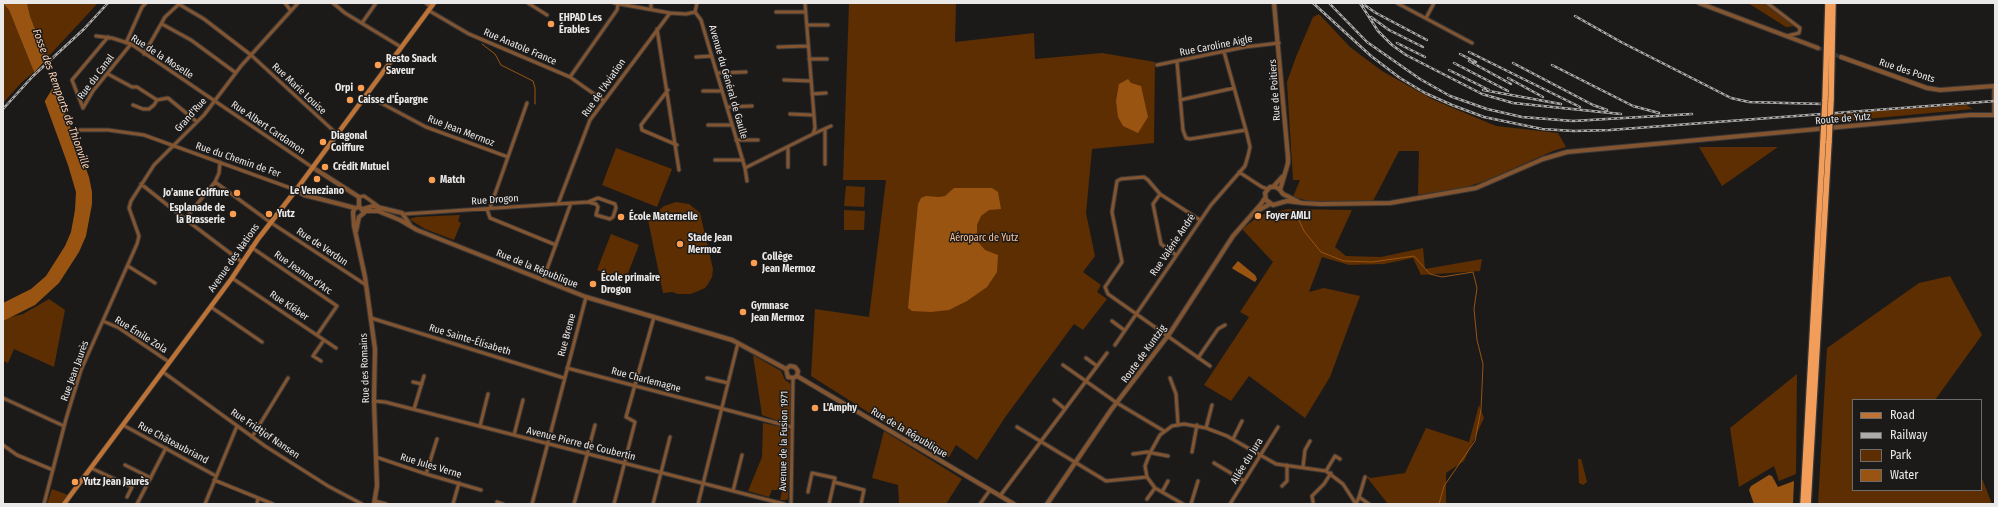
<!DOCTYPE html>
<meta charset="utf-8">
<style>
body{margin:0}
#map{position:relative;width:1998px;height:507px;overflow:hidden;background:#1c1a19;font-family:"Fira Sans Condensed",sans-serif}
canvas{display:block}
.frame{position:absolute;inset:0;border:4px solid #eae9e8;pointer-events:none}
.legend{position:absolute;left:1852px;top:399px;width:130px;height:92px;box-sizing:border-box;background:#1c1a19;border:1px solid #6e6d6c;margin:0;padding:5px 7px;list-style:none;font-size:12px;color:#eae9e8}
.legend li{display:flex;align-items:center;gap:8px;height:20px}
.legend b{width:20px;border:1px solid #6e6d6c}
</style>
<div id="map">
<canvas width="1998" height="507"></canvas>
<div class="frame"></div>
<ul class="legend">
<li><b style="height:5px;background:#be7336"></b>Road</li>
<li><b style="height:5px;background:#acabaa"></b>Railway</li>
<li><b style="height:11px;background:#5c2e02"></b>Park</li>
<li><b style="height:11px;background:#995412"></b>Water</li>
</ul>
</div>
<script>
const g = document.querySelector('canvas').getContext('2d');
g.lineJoin = 'round';
function fill(path, color) { g.fillStyle = color; g.fill(path, 'evenodd'); }
const poly = rows => new Path2D(rows.map(r => 'M' + r).join(''));
function trace(path, color, width, dash) { g.strokeStyle = color; g.lineWidth = width; g.lineCap = dash ? 'butt' : 'round'; g.setLineDash(dash || []); g.stroke(path); }
function label(font, color, halo, rows, align = 'center') {
  g.font = font + ' "Fira Sans Condensed",sans-serif'; g.lineWidth = 3; g.setLineDash([]); g.textBaseline = 'middle'; g.strokeStyle = halo; g.fillStyle = color; for (const [text, x, y, turn = 0] of rows) {
    g.save(); g.translate(x, y); g.rotate((+turn || 0) * Math.PI / 180); g.textAlign = isNaN(turn) ? turn : align; if (halo) g.strokeText(text, 0, 0); g.fillText(text, 0, 0); g.restore();
  }
}
fill(poly([
 [3,3,9,10,34,72,22,82,3,103],
 [27,3,98,3,47,58,30,16],
 [849,3,956,3,955,42,1034,33,1035,59,1102,53,1155,62,1154,143,1092,149,1086,213,1095,256,1083,272,1101,285,1097,292,1107,299,1083,330,1074,324,1006,416,977,460,956,445,949,457,890,426,811,376,815,309,869,317,886,180,843,180],
 [1748,3,1772,3,1795,26,1786,27],
 [1319,14,1350,47,1382,71,1434,100,1496,126,1558,133,1566,147,1553,151,1488,180,1464,188,1418,195,1419,151,1399,151,1373,201,1309,201,1293,197,1300,180,1293,180,1287,82,1296,57,1313,17],
 [1966,105,1973,109,1834,122,1834,114],
 [1699,147,1778,147,1722,186],
 [616,148,672,169,657,207,602,185],
 [846,186,865,187,864,207,844,206],
 [676,202,689,204,700,213,713,269,712,277,708,284,705,288,691,294,678,294,672,292,663,293,647,215,657,212,664,206],
 [1288,209,1352,210,1335,247,1346,256,1381,257,1423,248,1425,269,1482,259,1480,271,1421,275,1413,258,1384,264,1349,265,1322,257,1309,292,1324,288,1360,296,1330,377,1305,418,1249,376,1231,401,1204,385,1249,317,1240,312,1273,262,1242,229,1260,215],
 [844,210,865,211,864,230,844,230],
 [460,215,458,221,461,223,454,240,425,229,409,219,416,217],
 [611,234,639,245,625,281,597,270],
 [1950,276,1982,335,1935,400,1853,400,1853,490,1981,490,1981,476,1992,504,1818,504,1827,348,1919,283],
 [49,299,65,310,54,367,14,349,8,363,3,361,3,319,23,314],
 [753,355,781,371,785,380,791,384,790,422,787,424,762,415],
 [1797,374,1796,474,1779,481,1774,466,1739,487,1730,428],
 [1479,405,1484,418,1464,461,1446,473,1446,504,1388,504,1365,475,1371,478,1405,473,1426,428,1469,442],
 [763,423,788,428,790,431,788,499,785,500,780,500,782,491,778,490,772,490,769,497,748,491,762,457],
 [884,431,962,479,946,504,899,504,898,485,872,478],
 [1578,459,1581,459,1583,466,1587,482,1583,485,1579,483],
 [52,489,68,495,61,504,47,504]
]), '#5c2e02');
fill(poly([
 [3,3,27,3,30,16,58,88,68,121,89,177,92,192,92,204,86,236,79,252,59,283,35,305,3,321,3,303,31,289,46,276,65,246,71,232,75,210,76,192,68,165,34,72,9,10],
 [1128,79,1131,83,1141,86,1148,117,1138,133,1123,126,1118,117,1116,101,1119,84],
 [954,188,992,188,998,192,1001,209,989,210,981,216,977,225,977,235,979,243,985,250,998,255,997,272,987,287,967,301,949,310,931,312,912,311,908,308,918,204,921,198,926,196,939,197,945,196],
 [1238,261,1255,275,1257,279,1255,282,1233,269,1232,268],
 [1769,475,1772,476,1778,487,1794,481,1793,504,1754,504,1749,490,1751,486]
]), '#995412');
fill(poly([
 [48,57,57,81,43,104,33,74]
]), '#1c1a19');
trace(poly([
 [482,44,495,54,501,65,533,81,535,88,535,104],
 [1297,216,1304,231,1321,252,1344,261,1372,262,1414,256,1430,274,1442,277,1473,272,1477,288,1474,309,1477,340,1483,364,1481,410,1475,441,1444,486,1439,504]
]), '#995412', 1);
trace(poly([
 [1818,48,1841,57]
]), '#3b3938', 4, [4, 2]);
const minor = poly([
 [177,3,204,19,251,55,337,134],
 [285,3,291,11],
 [333,3,345,13,401,47],
 [426,3,431,7],
 [528,3,547,15],
 [614,3,670,13,686,14,695,12],
 [1397,3,1472,43],
 [1767,3,1800,28,1799,33,1787,36],
 [651,9,651,3],
 [428,10,469,34,570,77,604,101],
 [695,12,701,20,745,168],
 [695,12,697,3],
 [776,12,806,12],
 [1426,18,1434,3],
 [362,23,376,3],
 [162,24,191,40,236,73],
 [807,25,828,25],
 [657,29,679,170],
 [96,36,112,38,131,44,312,167],
 [126,43,142,7,146,3],
 [778,47,808,46],
 [144,54,165,17,178,5],
 [696,57,712,56],
 [809,59,827,59],
 [1177,62,1183,130,1186,138,1190,139,1246,130],
 [1157,65,1245,47,1279,43],
 [718,73,746,72],
 [108,74,132,87,137,87,157,100,168,98,197,122],
 [570,77,617,10,618,4],
 [784,80,811,81],
 [1994,86,1994,115],
 [668,90,641,125,642,130,677,145],
 [703,91,722,91],
 [812,94,826,93],
 [366,95,426,127,508,157],
 [1180,100,1234,88],
 [133,105,143,109,149,109,154,105,157,100],
 [727,107,752,106],
 [83,108,72,80,108,37],
 [83,108,93,91,131,44],
 [790,114,813,115],
 [708,125,732,125],
 [825,129,825,164],
 [80,130,108,130,144,135,296,190],
 [813,134,831,126],
 [736,140,758,140],
 [788,147,788,167],
 [715,160,743,160],
 [220,162,219,173,215,182,185,219,242,262],
 [1239,172,1262,187,1268,189],
 [747,181,745,168,813,134,815,128,805,3],
 [215,182,270,222,366,285],
 [141,184,185,219],
 [1160,194,1153,204,1161,244,1176,255],
 [359,197,364,196,378,206],
 [558,204,590,120,670,13],
 [490,208,527,103],
 [487,209,490,218,556,245],
 [404,214,588,202,596,204,598,207,596,215,610,219,613,217,616,208,615,204,598,198,588,202],
 [1200,220,1160,194,1148,180,1144,177,1121,179,1117,181,1112,212,1122,262,1105,287,1108,294,1210,366],
 [251,247,337,306,317,335],
 [128,266,155,283],
 [232,278,336,348],
 [543,280,571,203],
 [211,307,262,342],
 [371,318,564,378],
 [103,321,119,328,169,362],
 [1112,321,1124,330],
 [1115,345,1211,205,1245,166,1248,156,1250,147,1247,134,1224,52],
 [1086,358,1097,366],
 [1198,358,1218,329,1225,325],
 [321,361,313,356,324,340],
 [1063,365,1117,403,1164,431],
 [567,368,792,427],
 [163,372,265,446,328,486,362,504],
 [707,378,728,383],
 [1170,378,1176,394,1178,424],
 [413,382,422,384],
 [3,398,64,426],
 [1054,400,1065,409],
 [374,401,385,402,784,504],
 [414,409,424,376],
 [123,425,216,476],
 [480,426,488,394],
 [1017,427,1106,481,1147,477],
 [1206,428,1212,405],
 [514,435,523,400],
 [252,437,288,378],
 [1233,439,1242,421],
 [3,445,17,455,53,470],
 [1192,452,1197,425],
 [1133,454,1147,452,1168,456],
 [376,457,426,474,481,490],
 [1214,463,1244,481],
 [125,465,151,478],
 [1303,467,1305,450,1310,441],
 [91,468,132,487,127,497],
 [1326,471,1335,456,1340,459],
 [426,474,437,439],
 [214,480,273,504],
 [1282,486,1287,481,1287,465],
 [733,491,742,455],
 [808,492,812,473,835,478,834,482],
 [1162,492,1168,481],
 [1000,496,1107,353],
 [1359,497,1365,477],
 [1147,499,1155,488],
 [375,501,386,504],
 [497,502,503,504],
 [1313,502,1312,496,1324,484,1331,473],
 [44,504,66,419,81,370,137,244,139,236,129,208,131,201,154,165,204,115,241,66,298,3],
 [137,504,166,448],
 [205,504,237,426],
 [257,504,258,498],
 [453,504,459,483],
 [532,504,586,297],
 [574,504,595,425],
 [614,504,635,422,626,417,654,317],
 [653,504,670,437],
 [698,504,738,343],
 [791,504,793,378],
 [829,504,834,482,864,490,861,504],
 [980,504,990,490],
 [1183,504,1155,488,1147,477,1145,466,1150,453,1160,435,1172,426,1184,424,1206,428,1227,436,1276,464,1326,471,1343,484,1356,504],
 [1191,504,1198,481],
 [1230,504,1278,427],
 [1356,504,1359,497,1369,504]
]);
const tertiary = poly([
 [1274,3,1288,157,1288,163,1280,190],
 [1699,3,1818,48],
 [1841,57,1927,88,1940,90,1995,86],
 [312,167,359,197,359,207],
 [1273,187,1282,177],
 [296,190,304,195,332,202,355,208,360,207,364,213,359,217],
 [1299,202,1283,194,1280,190,1276,187,1270,187,1265,193,1266,200,1273,205,1287,201,1303,203,1320,204,1390,203,1476,188,1543,159,1567,152,1970,115,1995,115],
 [355,208,353,212,354,226,365,277,375,349,374,401,377,486,374,504],
 [363,209,373,206,402,213,410,225],
 [364,211,378,211,400,220,417,230,586,297,732,340,786,369],
 [1257,211,1270,204],
 [356,231,359,217],
 [786,369,790,366,795,367,798,371,797,376],
 [786,369,788,377,793,378,797,376],
 [797,376,1014,504],
 [1047,504,1111,410,1170,333,1233,236,1261,204,1265,198]
]);
const secondary = poly([
 [64,504,232,278,258,239,296,190,434,3]
]);
const trunk = poly([
 [1831,100,1833,3],
 [1825,101,1828,3],
 [1803,504,1823,141],
 [1808,504,1829,141]
]);
trace(minor, '#393736', 5);
trace(tertiary, '#393736', 6);
trace(secondary, '#393736', 6);
trace(trunk, '#393736', 8);
trace(minor, '#825430', 3);
trace(tertiary, '#825430', 4);
trace(secondary, '#be7336', 4.5);
trace(trunk, '#f29e5a', 5.5);
const rail = poly([
 [1313,3,1371,56,1400,78,1425,93,1452,105,1484,117,1542,129,1574,131,1610,130,1995,101],
 [1329,3,1367,42,1420,79,1450,96,1487,109,1522,117,1573,121,1692,114],
 [1360,3,1378,31,1392,45,1406,55,1482,94,1513,103,1621,114],
 [1363,4,1376,13,1427,40],
 [1575,16,1621,42,1731,98,1749,102,1823,104],
 [1371,17,1389,30,1423,47],
 [1397,43,1425,57],
 [1469,52,1580,107],
 [1460,54,1476,62],
 [1469,61,1511,84],
 [1454,63,1508,91],
 [1513,63,1593,105,1607,110],
 [1552,65,1633,106,1659,113],
 [1449,70,1489,90],
 [1508,78,1543,97],
 [1483,90,1561,104],
 [3,109,33,76,84,29,108,3]
]);
trace(rail, '#acabaa', 2.5);
trace(rail, '#1c1a19', 1, [3]);
const trunkBridge = poly([
 [1823,141,1825,101],
 [1829,141,1831,100]
]);
trace(trunkBridge, '#393736', 8, []);
trace(trunkBridge, '#f29e5a', 5.5);
for (const [x, y, r, color] of [
 [551,24,4,"#fc9e52"],
 [378,65,4,"#fc9e52"],
 [361,88,4,"#fc9e52"],
 [350,100,4,"#fc9e52"],
 [323,142,4,"#fc9e52"],
 [325,167,4,"#fc9e52"],
 [317,179,4,"#fc9e52"],
 [432,180,4,"#fc9e52"],
 [237,193,4,"#fc9e52"],
 [233,214,4,"#fc9e52"],
 [269,214,4,"#fc9e52"],
 [1258,216,4,"#fc9e52"],
 [621,217,4,"#fc9e52"],
 [680,244,4,"#fc9e52"],
 [754,263,4,"#fc9e52"],
 [593,284,4,"#fc9e52"],
 [743,312,4,"#fc9e52"],
 [815,408,4,"#fc9e52"],
 [75,482,4,"#fc9e52"]
]) { const dot = new Path2D(); dot.arc(x, y, r, 0, 2 * Math.PI); g.fillStyle = color; g.fill(dot); trace(dot, '#1c1a19', 1.5); }
label('bold 10px', '#eae9e8', '#1c1a19', [
 ["EHPAD Les",559,18],
 ["Érables",559,30],
 ["Resto Snack",386,59],
 ["Saveur",386,71],
 ["Orpi",353,88,"right"],
 ["Caisse d'Épargne",358,100],
 ["Diagonal",331,136],
 ["Coiffure",331,148],
 ["Crédit Mutuel",333,167],
 ["Match",440,180],
 ["Le Veneziano",317,191,"center"],
 ["Jo’anne Coiffure",229,193,"right"],
 ["Esplanade de",225,208,"right"],
 ["la Brasserie",225,220,"right"],
 ["Yutz",277,214],
 ["Foyer AMLI",1266,216],
 ["École Maternelle",629,217],
 ["Stade Jean",688,238],
 ["Mermoz",688,250],
 ["Collège",762,257],
 ["Jean Mermoz",762,269],
 ["École primaire",601,278],
 ["Drogon",601,290],
 ["Gymnase",751,306],
 ["Jean Mermoz",751,318],
 ["L'Amphy",823,408],
 ["Yutz Jean Jaurès",83,482]
], 'left');
label('10px', '#eae9e8', '#1c1a19', [
 ["Rue Caroline Aigle",1216,46,-11],
 ["Rue Anatole France",520,47,23],
 ["Rue de la Moselle",162,57,33],
 ["Rue des Ponts",1907,71,18],
 ["Rue du Canal",96,77,-53],
 ["Avenue du Général de Gaulle",728,82,74],
 ["Rue de l'Aviation",604,88,-55],
 ["Rue Marie Louise",299,89,43],
 ["Rue de Poitiers",1275,90,-94],
 ["Grand'Rue",191,115,-48],
 ["Route de Yutz",1843,119,-5],
 ["Rue Albert Cardamon",268,128,34],
 ["Rue Jean Mermoz",461,131,21],
 ["Rue du Chemin de Fer",238,160,19],
 ["Rue Drogon",495,200,-4],
 ["Rue Valérie André",1173,245,-56],
 ["Rue de Verdun",322,247,34],
 ["Avenue des Nations",234,258,-55],
 ["Rue de la République",537,269,22],
 ["Rue Jeanne d'Arc",303,273,35],
 ["Rue Kléber",289,306,34],
 ["Rue Émile Zola",141,335,32],
 ["Rue Breme",567,335,-75],
 ["Rue Sainte-Élisabeth",470,340,17],
 ["Route de Kuntzig",1144,354,-54],
 ["Rue des Romains",365,368,-92],
 ["Rue Jean Jaurès",75,371,-70],
 ["Rue Charlemagne",646,380,15],
 ["Rue de la République",909,433,31],
 ["Rue Fridtjof Nansen",265,434,34],
 ["Avenue de la Fusion 1971",784,441,-89],
 ["Rue Châteaubriand",173,443,28],
 ["Avenue Pierre de Coubertin",581,444,14],
 ["Allée du Jura",1247,461,-58],
 ["Rue Jules Verne",431,466,17]
]);
label('10px', '#fdc298', '#1c1a19', [
 ["Aéroparc de Yutz",984,238]
]);
label('italic 11px', '#fbd3b7', '#1c1a19', [
 ["Fosse des Remparts de Thionville",61,99,70]
]);
</script>
